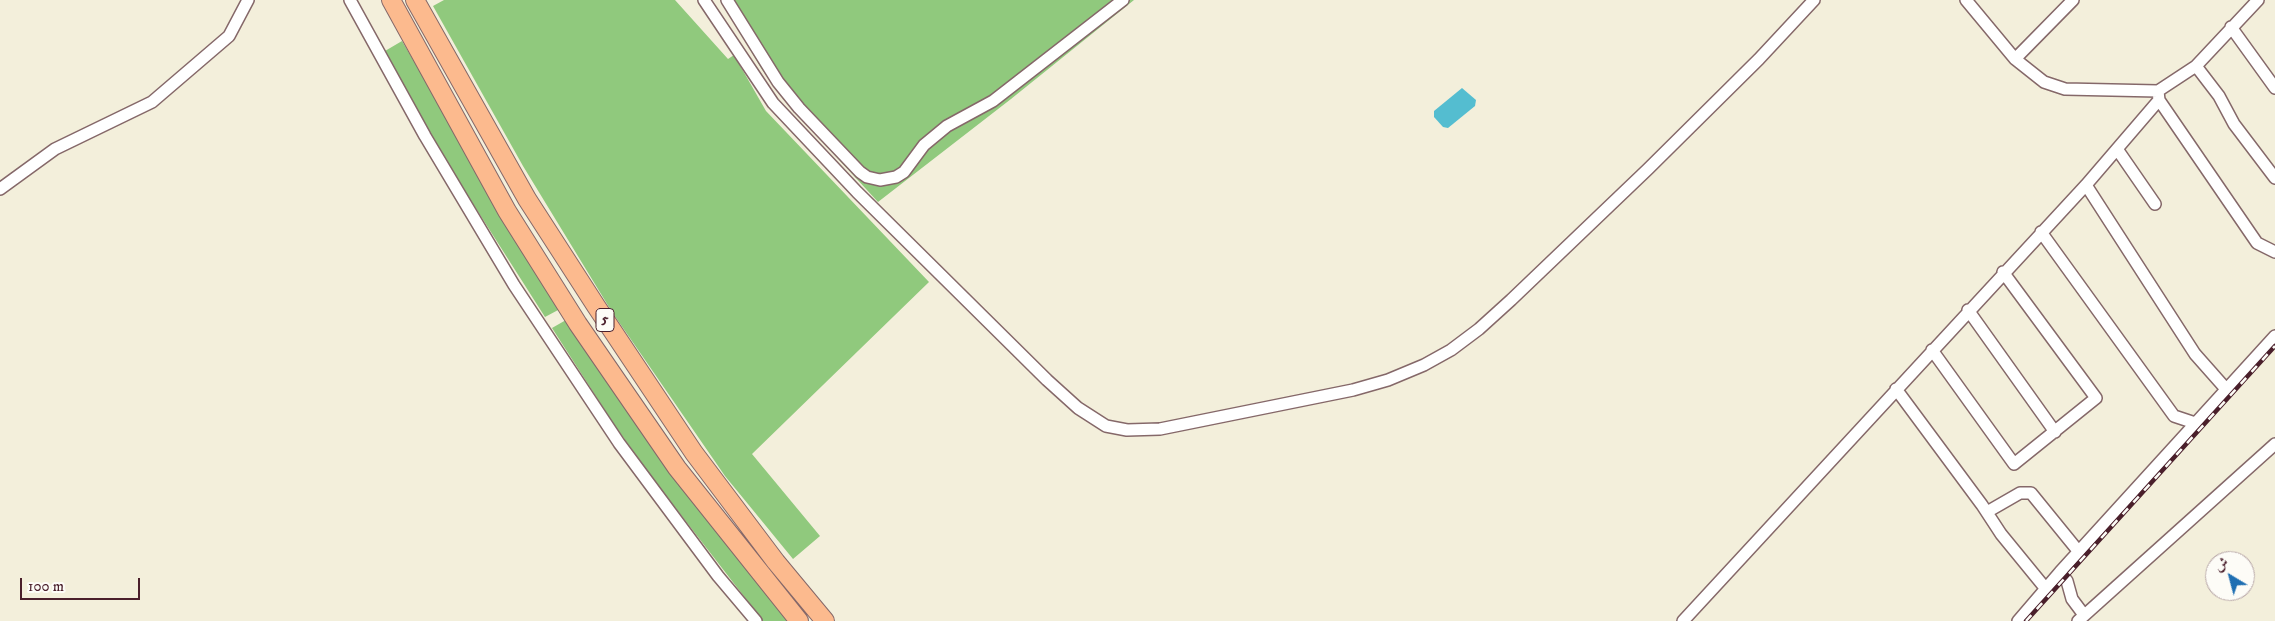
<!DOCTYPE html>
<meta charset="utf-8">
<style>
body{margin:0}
#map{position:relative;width:2275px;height:621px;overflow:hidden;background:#f3efdb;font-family:"IM FELL DW Pica",Amiri,serif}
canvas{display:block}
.north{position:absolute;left:2205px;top:551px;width:50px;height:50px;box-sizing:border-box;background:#fdfcf7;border:1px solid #b5a4a5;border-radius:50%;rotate:323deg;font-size:14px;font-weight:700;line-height:20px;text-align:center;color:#4a1f2b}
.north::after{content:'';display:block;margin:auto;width:18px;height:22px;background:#1f6fb2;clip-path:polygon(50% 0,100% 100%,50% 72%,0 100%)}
.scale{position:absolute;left:20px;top:578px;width:120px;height:22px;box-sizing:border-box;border:2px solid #4a1f2b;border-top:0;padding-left:6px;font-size:15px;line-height:18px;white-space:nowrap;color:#4a1f2b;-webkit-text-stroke:4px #fdfcf7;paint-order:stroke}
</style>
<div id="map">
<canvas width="2275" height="621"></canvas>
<div class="north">ش</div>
<div class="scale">100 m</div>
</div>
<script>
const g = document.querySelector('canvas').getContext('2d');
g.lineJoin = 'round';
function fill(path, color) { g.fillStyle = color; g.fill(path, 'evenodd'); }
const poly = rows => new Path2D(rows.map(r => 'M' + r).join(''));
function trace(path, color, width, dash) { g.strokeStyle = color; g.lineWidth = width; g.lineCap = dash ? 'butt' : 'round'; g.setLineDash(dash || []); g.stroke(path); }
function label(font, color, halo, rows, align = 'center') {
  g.font = font + ' "IM FELL DW Pica",serif'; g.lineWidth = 4; g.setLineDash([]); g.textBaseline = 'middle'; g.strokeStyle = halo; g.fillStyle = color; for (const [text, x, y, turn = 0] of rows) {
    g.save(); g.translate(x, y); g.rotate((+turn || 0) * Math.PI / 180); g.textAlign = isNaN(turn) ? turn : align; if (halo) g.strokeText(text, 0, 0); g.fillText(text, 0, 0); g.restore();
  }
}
fill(poly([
 [444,0,675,0,728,59,734,55,766,111,929,282,752,454,820,536,793,559,725,476,612,312,523,166,433,6],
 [721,0,1134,0,1011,99,878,202,784,100,761,68],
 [402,41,560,309,545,317,454,174,415,107,385,51],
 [566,320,677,478,787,621,763,621,657,484,615,426,552,328]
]), '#90c97d');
fill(poly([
 [1462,88,1476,100,1475,106,1448,128,1443,127,1434,117,1434,111]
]), '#54bdd0');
const minor = poly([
 [350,0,425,136,514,285,619,443,718,576,756,621],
 [704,0,773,103,857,192,1047,380,1078,408,1106,426,1127,430,1160,429,1353,390,1388,380,1424,365,1451,350,1479,329,1511,300,1648,169,1759,59,1814,0],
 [727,0,778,82,799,108,860,172,867,177,880,180,896,177,904,172,924,145,947,126,993,101,1123,0],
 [1966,0,2015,59,2044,82,2065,89,2158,91],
 [2258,0,2196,66,2158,91,2159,100,2257,243,2275,252],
 [2231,27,2275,88],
 [2015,59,2073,0],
 [2196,66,2219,96,2234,124,2275,178],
 [2117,149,2155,204],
 [2086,185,2195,354,2226,389],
 [0,189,55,149,152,102,229,36,248,0],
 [2041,232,2174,416,2195,423],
 [1968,310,2055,432],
 [1932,350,2014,464,2096,398,2003,272],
 [1896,389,1982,505,2001,534,2046,589],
 [1987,512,2020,493,2031,493,2079,552],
 [2060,572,2067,581,2072,599,2084,615],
 [1683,621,2086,185,2159,100],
 [2018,621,2060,572,2275,336],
 [2078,621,2275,444]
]);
const highway = poly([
 [391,0,507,211,578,324,677,468,799,621],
 [415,0,527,199,596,306,694,453,776,562,825,621]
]);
trace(minor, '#856869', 14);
trace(highway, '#856869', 20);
trace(minor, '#fff', 11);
trace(highway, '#fcba8e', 18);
const rail = poly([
 [2026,621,2275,346]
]);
trace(rail, '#4a1f2b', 4.5);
trace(rail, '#fdfcf7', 2.5, [8]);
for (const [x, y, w] of [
 [605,320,18]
]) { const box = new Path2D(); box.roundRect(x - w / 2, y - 11.5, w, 23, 4); g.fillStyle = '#fdfcf7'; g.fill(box); trace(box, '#4a1f2b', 1); }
label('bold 14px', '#4a1f2b', null, [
 ["5",605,320]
]);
</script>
